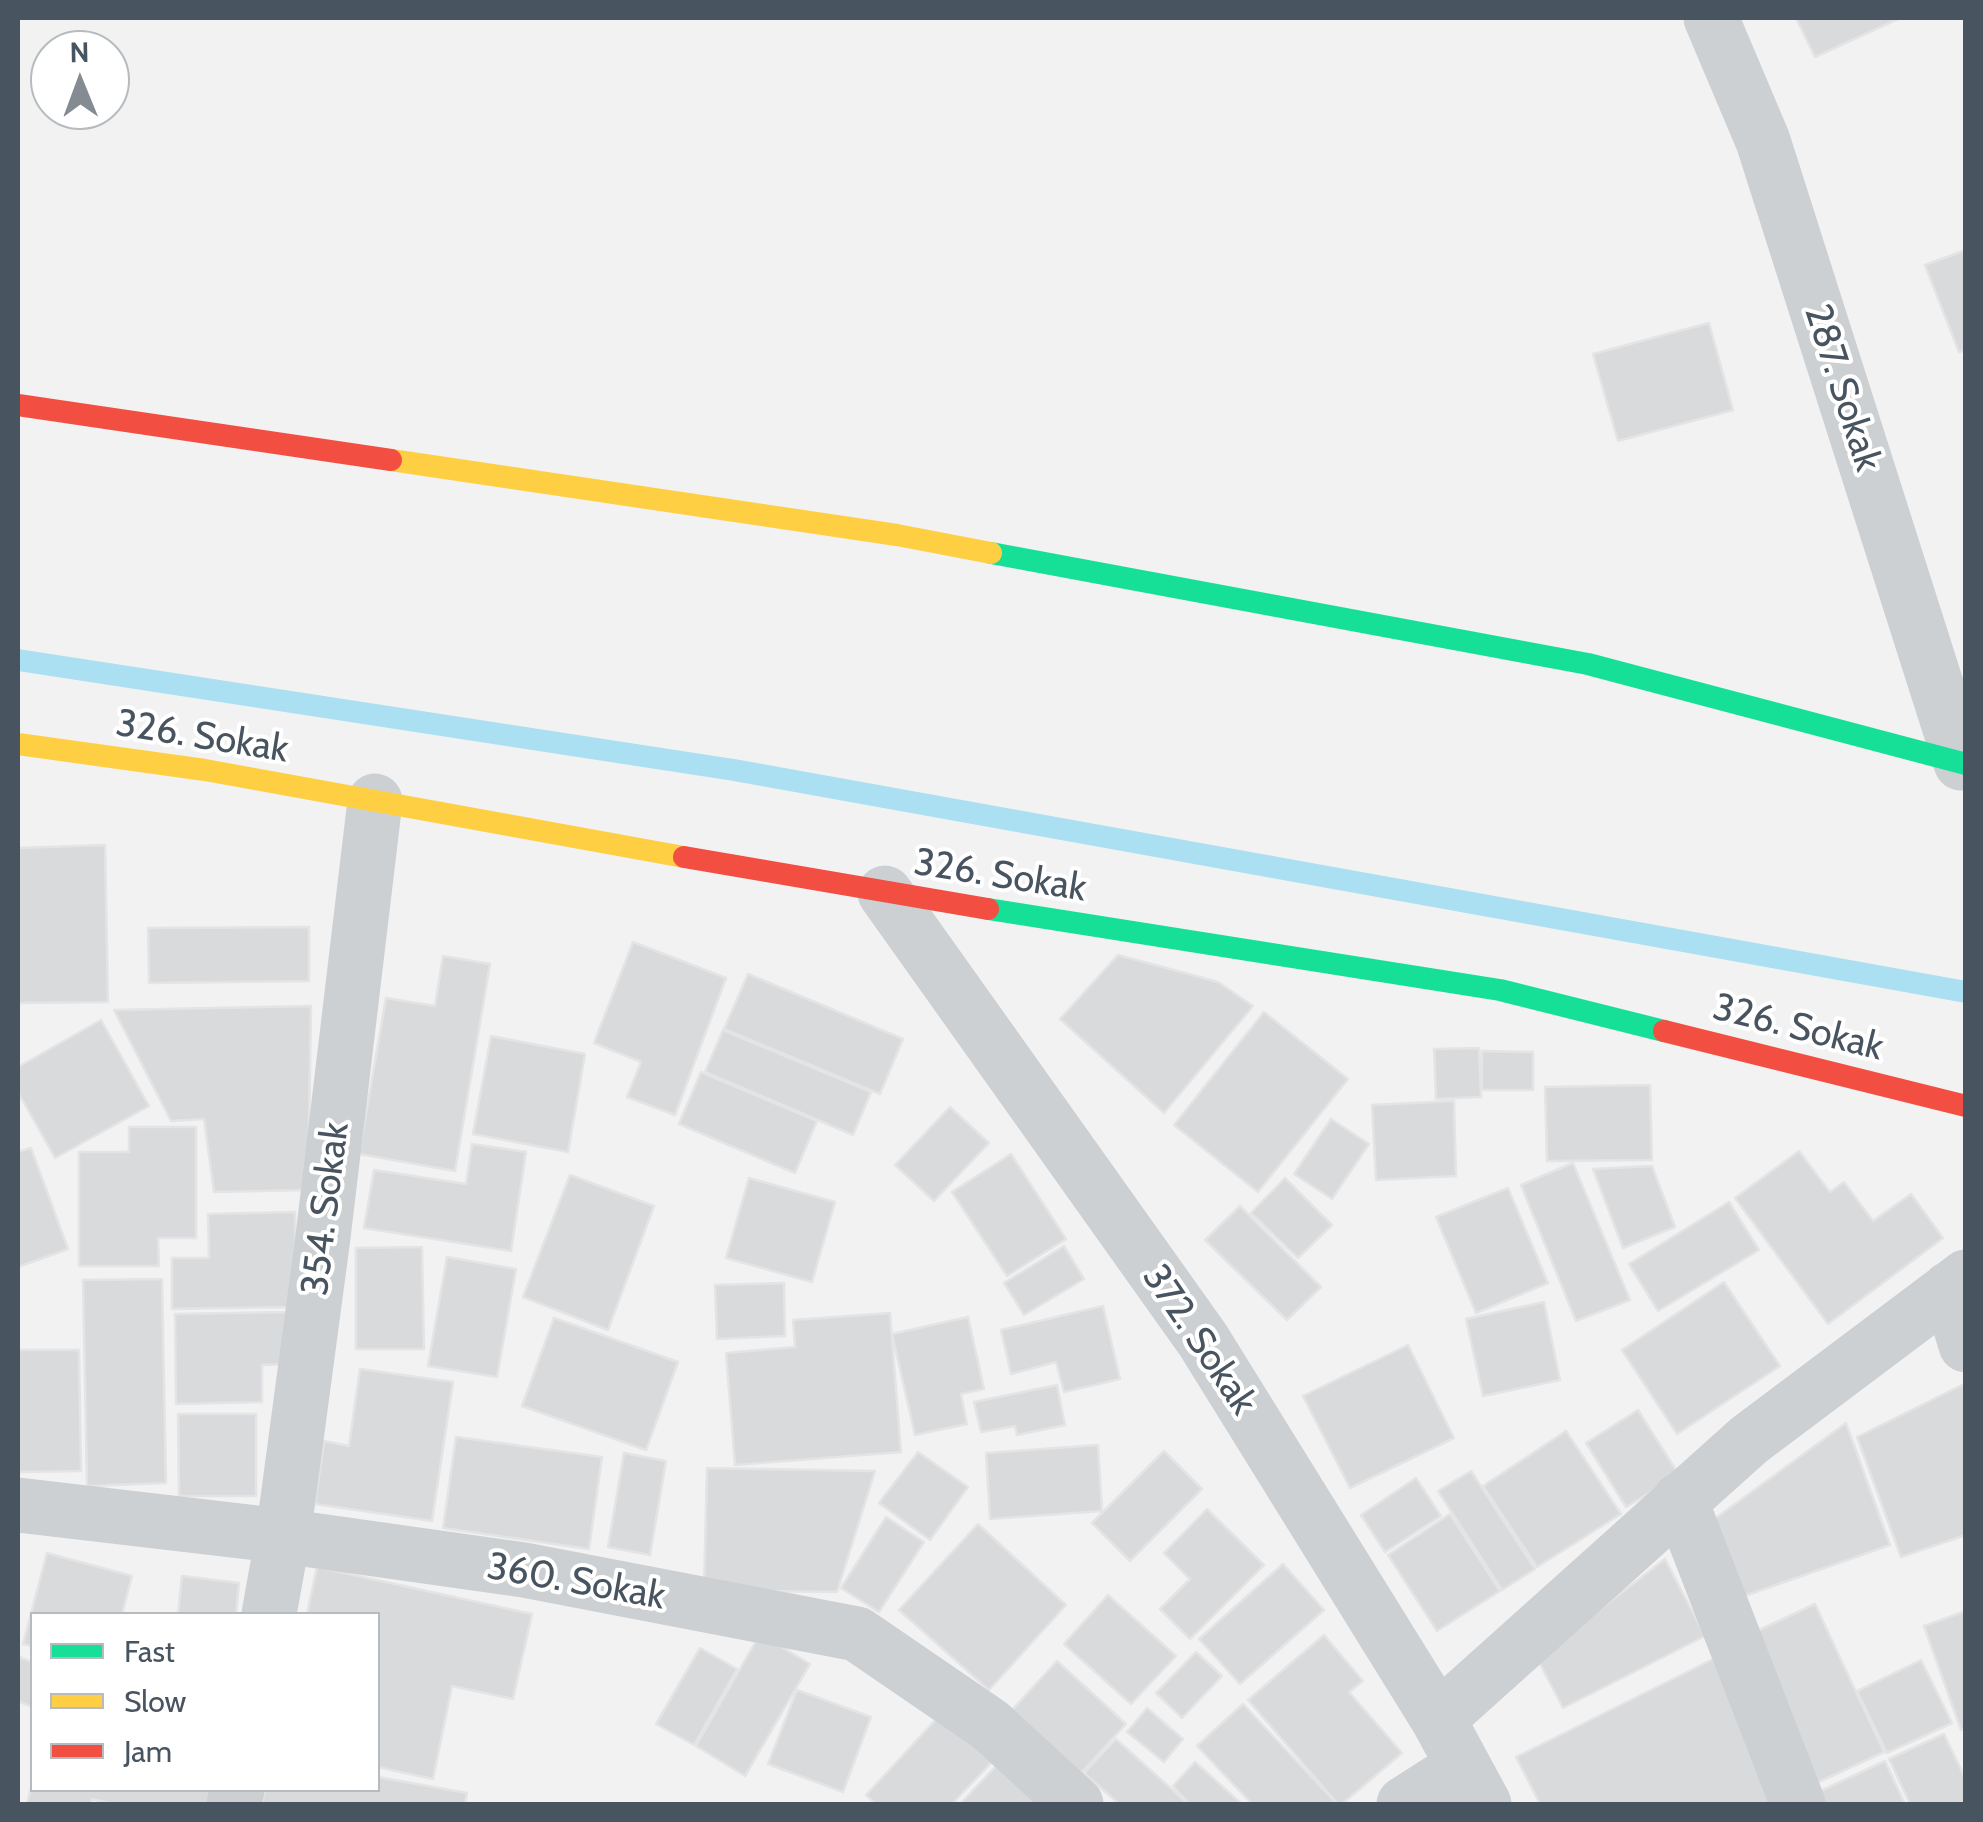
<!DOCTYPE html>
<style>
body{margin:0}
#map{position:relative;width:1983px;height:1822px;overflow:hidden;background:#f2f2f2;font-family:Cabin,sans-serif}
canvas{display:block}
.frame{position:absolute;inset:0;border:20px solid #485460;pointer-events:none}
.legend{position:absolute;left:30px;top:1612px;width:350px;height:180px;box-sizing:border-box;background:#fff;border:2px solid #b6bbbf;margin:0;padding:12px 18px;list-style:none;font-size:30px;color:#485460}
.legend li{display:flex;align-items:center;gap:20px;height:50px}
.legend b{width:50px;border:2px solid #b6bbbf}
.north{position:absolute;left:30px;top:30px;width:100px;height:100px;box-sizing:border-box;background:#fff;border:2px solid #b6bbbf;border-radius:50%;rotate:359deg;font-size:28px;font-weight:700;line-height:40px;text-align:center;color:#485460}
.north::after{content:'';display:block;margin:auto;width:35px;height:45px;background:#848b93;clip-path:polygon(50% 0,100% 100%,50% 72%,0 100%)}
</style>
<div id="map">
<canvas width="1983" height="1822"></canvas>
<div class="frame"></div>
<ul class="legend">
<li><b style="height:12px;background:#16e098"></b>Fast</li>
<li><b style="height:12px;background:#ffcf43"></b>Slow</li>
<li><b style="height:12px;background:#f24e42"></b>Jam</li>
</ul>
<div class="north">N</div>
</div>
<script>
const g = document.querySelector('canvas').getContext('2d');
g.lineJoin = 'round';
const poly = rows => new Path2D(rows.map(r => 'M' + r).join(''));
function trace(path, color, width, dash) { g.strokeStyle = color; g.lineWidth = width; g.lineCap = dash ? 'butt' : 'round'; g.setLineDash(dash || []); g.stroke(path); }
function fill(path, color) { g.fillStyle = color; g.fill(path, 'evenodd'); }
function label(font, color, halo, rows, align = 'center') {
  g.font = font + ' Cabin,sans-serif'; g.lineWidth = 8; g.setLineDash([]); g.textBaseline = 'middle'; g.strokeStyle = halo; g.fillStyle = color; for (const [text, x, y, turn = 0] of rows) {
    g.save(); g.translate(x, y); g.rotate((+turn || 0) * Math.PI / 180); g.textAlign = isNaN(turn) ? turn : align; if (halo) g.strokeText(text, 0, 0); g.fillText(text, 0, 0); g.restore();
  }
}
trace(poly([
 [18,660,734,770,1966,992]
]), '#aae0f1', 22);
const building = poly([
 [1796,18,1897,18,1898,19,1815,57,1796,18],
 [1966,250,1966,350,1959,352,1925,265,1966,250],
 [1709,323,1733,410,1618,441,1593,354,1709,323],
 [105,845,108,1002,18,1003,18,848,105,845],
 [309,927,309,981,149,983,148,928,309,927],
 [633,942,726,978,675,1115,627,1097,641,1062,594,1043,633,942],
 [1118,955,1218,982,1253,1006,1164,1113,1060,1019,1118,955],
 [443,956,490,964,455,1171,359,1154,386,998,435,1006,443,956],
 [748,974,903,1039,880,1094,724,1029,748,974],
 [311,1006,308,1190,214,1192,204,1119,171,1121,114,1010,311,1006],
 [1264,1012,1348,1079,1258,1192,1174,1125,1264,1012],
 [101,1020,149,1106,55,1158,18,1092,18,1067,101,1020],
 [723,1030,871,1092,853,1135,705,1072,723,1030],
 [491,1036,585,1054,568,1152,473,1134,491,1036],
 [1479,1048,1481,1097,1436,1099,1434,1049,1479,1048],
 [1482,1051,1533,1052,1533,1090,1482,1090,1482,1051],
 [701,1072,817,1121,795,1173,679,1124,701,1072],
 [1650,1085,1652,1160,1547,1161,1545,1087,1650,1085],
 [1454,1101,1456,1176,1376,1180,1372,1105,1454,1101],
 [950,1107,989,1143,934,1201,895,1165,950,1107],
 [1331,1119,1369,1144,1332,1199,1294,1174,1331,1119],
 [129,1127,196,1127,196,1238,158,1238,159,1266,79,1266,79,1152,129,1152,129,1127],
 [472,1144,526,1152,511,1251,364,1228,374,1170,466,1184,472,1144],
 [31,1148,68,1249,18,1267,18,1152,31,1148],
 [1799,1151,1830,1192,1844,1182,1873,1221,1911,1194,1943,1238,1828,1324,1735,1198,1799,1151],
 [1011,1154,1066,1239,1007,1276,952,1192,1011,1154],
 [1573,1163,1630,1300,1576,1321,1521,1185,1573,1163],
 [1652,1166,1675,1227,1623,1248,1593,1169,1652,1166],
 [570,1175,654,1206,608,1330,523,1297,570,1175],
 [749,1178,835,1202,812,1282,726,1258,749,1178],
 [1285,1178,1332,1225,1298,1258,1251,1213,1285,1178],
 [1508,1188,1548,1283,1476,1313,1436,1217,1508,1188],
 [1729,1202,1759,1250,1658,1311,1629,1264,1729,1202],
 [1240,1206,1321,1287,1287,1320,1205,1240,1240,1206],
 [295,1212,297,1307,172,1309,172,1258,209,1258,208,1214,295,1212],
 [1064,1246,1084,1279,1024,1315,1004,1283,1064,1246],
 [422,1247,424,1349,356,1349,356,1248,422,1247],
 [447,1257,516,1269,497,1377,428,1366,447,1257],
 [162,1279,166,1483,87,1486,83,1280,162,1279],
 [1724,1282,1780,1366,1677,1434,1622,1350,1724,1282],
 [784,1283,785,1336,717,1339,715,1285,784,1283],
 [1544,1302,1560,1380,1483,1396,1466,1319,1544,1302],
 [1103,1306,1120,1379,1064,1392,1056,1362,1011,1374,1001,1330,1103,1306],
 [288,1312,289,1364,262,1365,262,1402,176,1404,175,1314,288,1312],
 [890,1313,901,1452,735,1465,726,1353,795,1347,793,1320,890,1313],
 [968,1317,984,1389,961,1394,967,1424,915,1435,892,1334,968,1317],
 [554,1318,678,1362,646,1450,522,1406,554,1318],
 [1408,1345,1454,1438,1350,1488,1303,1396,1408,1345],
 [18,1350,79,1350,81,1471,18,1472,18,1350],
 [360,1369,453,1382,432,1521,315,1504,324,1441,349,1446,360,1369],
 [1964,1384,1966,1535,1901,1557,1857,1437,1964,1384],
 [1057,1385,1065,1425,1017,1435,1015,1426,981,1432,974,1402,1057,1385],
 [1638,1410,1679,1475,1626,1507,1586,1443,1638,1410],
 [178,1414,256,1414,256,1496,179,1496,178,1414],
 [1846,1423,1890,1545,1736,1599,1709,1523,1846,1423],
 [1566,1431,1621,1514,1537,1567,1483,1486,1566,1431],
 [456,1437,602,1457,589,1549,443,1528,456,1437],
 [1098,1445,1102,1511,990,1519,986,1453,1098,1445],
 [1164,1451,1202,1489,1130,1561,1092,1523,1164,1451],
 [918,1452,968,1487,930,1540,879,1503,918,1452],
 [624,1453,666,1461,650,1555,608,1547,624,1453],
 [707,1468,875,1471,837,1592,704,1590,707,1468],
 [1471,1471,1535,1569,1502,1590,1438,1491,1471,1471],
 [1416,1478,1441,1516,1385,1552,1361,1515,1416,1478],
 [1207,1509,1264,1565,1190,1639,1160,1609,1190,1579,1164,1553,1207,1509],
 [1450,1514,1500,1591,1437,1631,1388,1555,1450,1514],
 [886,1517,924,1542,879,1612,841,1588,886,1517],
 [978,1524,1066,1605,989,1690,899,1610,978,1524],
 [47,1553,132,1576,122,1614,32,1614,32,1646,23,1644,47,1553],
 [1665,1559,1705,1636,1563,1708,1537,1658,1665,1559],
 [1283,1564,1324,1610,1240,1684,1199,1639,1283,1564],
 [317,1567,532,1614,513,1699,452,1686,433,1779,378,1767,378,1614,307,1614,317,1567],
 [182,1576,239,1583,236,1614,178,1614,182,1576],
 [1108,1595,1176,1656,1131,1704,1064,1644,1108,1595],
 [1815,1604,1884,1752,1810,1786,1740,1639,1815,1604],
 [1966,1611,1966,1729,1961,1730,1924,1626,1966,1611],
 [760,1634,810,1664,745,1776,696,1746,760,1634],
 [1324,1635,1363,1681,1349,1692,1402,1753,1342,1804,1338,1804,1248,1700,1324,1635],
 [700,1648,737,1669,694,1745,656,1724,700,1648],
 [1196,1652,1222,1676,1182,1718,1156,1693,1196,1652],
 [19,1657,32,1662,32,1707,18,1701,19,1657],
 [1713,1659,1786,1804,1540,1804,1516,1757,1713,1659],
 [1921,1660,1952,1723,1887,1753,1857,1691,1921,1660],
 [1057,1661,1126,1724,1081,1773,1012,1710,1057,1661],
 [797,1690,871,1717,843,1792,768,1764,797,1690],
 [1243,1704,1335,1802,1332,1804,1252,1804,1197,1746,1243,1704],
 [1147,1708,1183,1739,1164,1762,1127,1732,1147,1708],
 [940,1715,992,1762,952,1804,876,1804,866,1795,940,1715],
 [1944,1734,1966,1780,1966,1804,1910,1804,1889,1759,1944,1734],
 [1116,1739,1186,1802,1183,1804,1119,1804,1084,1773,1116,1739],
 [1885,1761,1905,1804,1816,1804,1812,1795,1885,1761],
 [1195,1762,1242,1804,1189,1804,1173,1786,1195,1762],
 [996,1766,1038,1804,960,1804,996,1766],
 [378,1777,467,1793,465,1804,262,1804,265,1790,378,1790,378,1777],
 [32,1784,32,1790,210,1790,207,1804,113,1804,92,1799,91,1804,27,1804,32,1784]
]);
fill(building, '#d9dadc');
trace(building, '#e4e4e5', 2.5);
trace(poly([
 [1711,18,1763,141,1961,763],
 [885,893,1203,1340,1438,1719,1484,1804],
 [1949,1289,1966,1345],
 [1680,1500,1798,1804],
 [18,1505,283,1536,524,1570,857,1634,990,1725,1076,1804],
 [269,1614,283,1536,323,1237,375,801],
 [1438,1719,1749,1440,1966,1277],
 [234,1804,237,1790],
 [1404,1804,1462,1767]
]), '#cdd0d3', 55);
trace(poly([
 [991,553,1588,664,1966,764],
 [988,909,1500,990,1664,1031]
]), '#16e098', 22);
trace(poly([
 [391,460,897,535,991,553],
 [18,744,205,770,684,857]
]), '#ffcf43', 22);
trace(poly([
 [18,405,391,460],
 [684,857,988,909],
 [1664,1031,1966,1106]
]), '#f24e42', 22);
label('38px', '#485460', '#fff', [
 ["287. Sokak",1842,388,72],
 ["326. Sokak",202,737,9],
 ["326. Sokak",1000,876,9],
 ["326. Sokak",1798,1028,14],
 ["354. Sokak",326,1209,-83],
 ["372. Sokak",1199,1340,56],
 ["360. Sokak",576,1582,10]
]);
</script>
